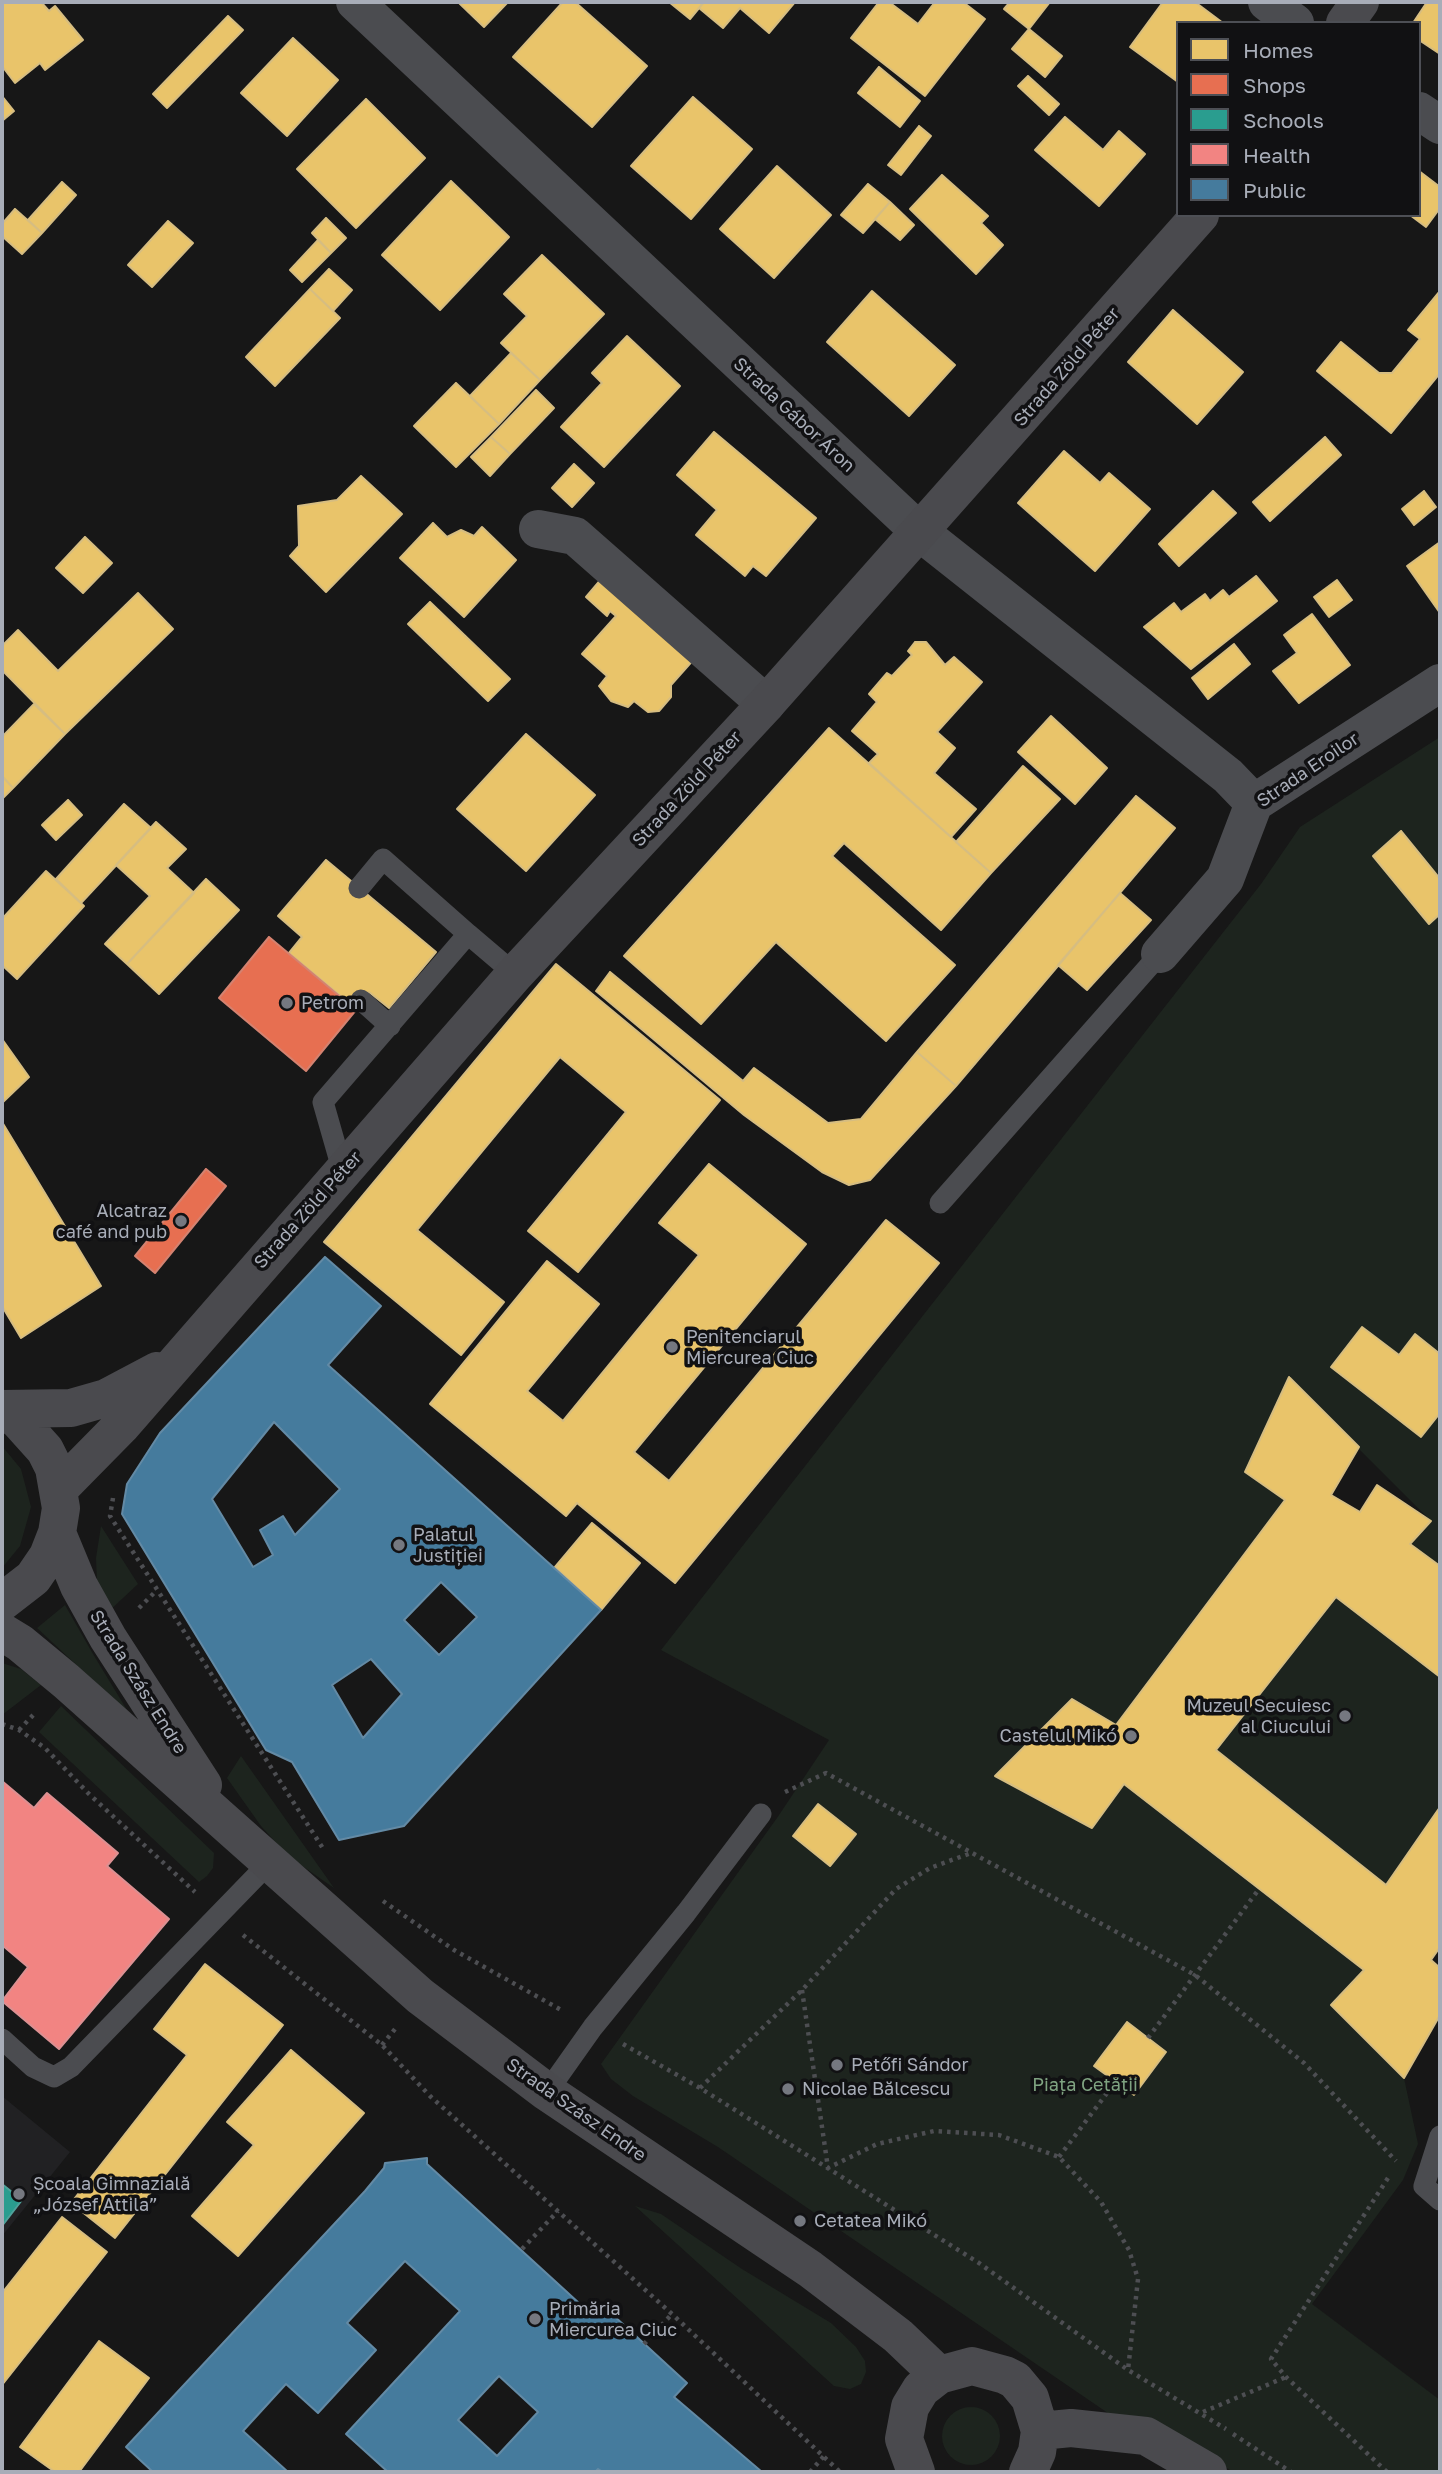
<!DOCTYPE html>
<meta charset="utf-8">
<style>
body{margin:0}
#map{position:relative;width:1442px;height:2474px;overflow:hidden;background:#171717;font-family:"Golos Text",sans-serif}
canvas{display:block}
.frame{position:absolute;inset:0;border:4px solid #a8adb8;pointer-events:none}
.legend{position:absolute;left:1176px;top:21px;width:245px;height:196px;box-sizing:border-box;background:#111113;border:2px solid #4d4f55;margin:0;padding:9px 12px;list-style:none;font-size:21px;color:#a8adb8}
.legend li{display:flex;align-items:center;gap:14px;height:35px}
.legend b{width:35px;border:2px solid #4d4f55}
</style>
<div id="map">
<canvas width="1442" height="2474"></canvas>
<div class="frame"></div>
<ul class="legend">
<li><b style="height:19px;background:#e9c46a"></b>Homes</li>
<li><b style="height:19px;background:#e76f51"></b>Shops</li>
<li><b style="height:19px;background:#2a9d8f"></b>Schools</li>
<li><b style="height:19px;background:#f28482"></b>Health</li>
<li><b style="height:19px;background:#457b9d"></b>Public</li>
</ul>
</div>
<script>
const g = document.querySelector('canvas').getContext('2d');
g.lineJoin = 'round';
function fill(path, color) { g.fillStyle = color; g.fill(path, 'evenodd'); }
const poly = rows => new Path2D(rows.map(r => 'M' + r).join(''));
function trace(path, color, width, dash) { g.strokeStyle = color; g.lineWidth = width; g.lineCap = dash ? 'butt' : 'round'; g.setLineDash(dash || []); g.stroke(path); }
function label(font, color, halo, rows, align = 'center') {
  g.font = font + ' "Golos Text",sans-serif'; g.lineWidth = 7; g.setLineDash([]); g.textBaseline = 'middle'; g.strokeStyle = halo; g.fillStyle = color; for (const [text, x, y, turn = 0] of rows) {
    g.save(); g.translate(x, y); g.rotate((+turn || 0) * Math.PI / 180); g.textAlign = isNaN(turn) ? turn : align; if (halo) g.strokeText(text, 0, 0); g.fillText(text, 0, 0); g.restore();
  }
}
fill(poly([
 [2,2096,70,2152,2,2236]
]), '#212123');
fill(poly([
 [1440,737,1440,1566,1410,1544,1431,1521,1288,1378,1245,1472,1285,1500,1116,1725,1072,1699,995,1776,1091,1827,1124,1784,1364,1970,1331,2006,1404,2078,1418,2144,1403,2180,1312,2304,1440,2400,1440,2472,1233,2472,1163,2427,1124,2424,718,2147,633,2096,611,2079,601,2064,777,1818,829,1740,661,1650,1261,884,1300,827],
 [2,1446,21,1469,31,1507,20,1546,2,1568],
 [101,1526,138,1584,108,1612,97,1582,96,1558],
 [1336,1597,1440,1677,1440,1807,1386,1885,1216,1750],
 [65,1605,93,1654,130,1715,37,1628],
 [2,1663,21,1669,41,1685,2,1715],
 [61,1706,214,1853,213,1868,207,1876,199,1882,39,1732],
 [241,1756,334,1888,288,1856,261,1826,227,1778],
 [635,2206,661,2214,742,2269,831,2323,856,2347,865,2361,866,2372,861,2384,850,2389,834,2386],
 '942 2436a29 29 0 1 1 58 0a29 29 0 1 1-58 0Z'
]), '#1d241e');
const homes = poly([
 [2,2,41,2,49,11,55,6,83,40,45,70,40,63,15,83,2,66,2,2],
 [458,2,508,2,484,27,458,2],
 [563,2,575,2,647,66,592,127,513,57,563,2],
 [669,2,704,2,690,19,669,2],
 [704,2,795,2,769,33,740,8,723,28,699,8,704,2],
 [879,2,889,2,918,24,935,2,963,2,985,19,925,96,851,38,879,2],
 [1010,2,1050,2,1029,29,1004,9,1010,2],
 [1163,2,1195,2,1223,23,1178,23,1178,82,1130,47,1163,2],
 [1427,2,1440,2,1440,54,1419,40,1419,23,1413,23,1427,2],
 [228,16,243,30,167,108,153,94,228,16],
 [1029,29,1062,56,1045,77,1012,49,1029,29],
 [293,38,338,80,287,136,241,93,293,38],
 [879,67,920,101,900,127,858,93,879,67],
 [1028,76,1059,104,1049,115,1018,86,1028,76],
 [2,96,14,111,2,121,2,96],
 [693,97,752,149,691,219,631,166,693,97],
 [366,99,425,158,356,228,297,169,366,99],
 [1065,117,1103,150,1119,131,1145,154,1099,206,1035,150,1065,117],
 [919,126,931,136,901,175,888,165,919,126],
 [777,166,831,215,774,278,720,229,777,166],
 [1419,171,1440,187,1440,208,1426,227,1410,215,1419,215,1419,171],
 [942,175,988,216,981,223,1003,245,976,274,910,209,942,175],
 [451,181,509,237,440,310,382,255,451,181],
 [62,182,76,195,42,233,28,220,62,182],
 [868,184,890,202,863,233,841,215,868,184],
 [890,202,914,225,900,240,875,219,890,202],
 [15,209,42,233,22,254,2,236,2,224,15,209],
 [326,218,346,238,331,253,312,233,326,218],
 [168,221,193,243,152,287,128,265,168,221],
 [318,240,331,253,302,282,290,270,318,240],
 [542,255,604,314,540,380,501,343,527,316,504,294,542,255],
 [329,269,352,290,333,311,310,289,329,269],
 [310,289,340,318,275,386,246,357,310,289],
 [872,291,955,365,909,416,827,342,872,291],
 [1440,291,1440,373,1391,433,1317,371,1341,342,1379,373,1392,373,1420,339,1408,330,1440,291],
 [1173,310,1243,372,1197,424,1128,362,1173,310],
 [627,336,680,386,604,467,561,427,602,383,592,373,627,336],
 [511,353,540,380,499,424,470,396,511,353],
 [456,383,499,424,456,467,414,426,456,383],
 [536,390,554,408,510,454,491,437,536,390],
 [714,432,816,518,766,576,753,566,745,576,696,535,717,510,677,475,714,432],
 [491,437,510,454,490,476,471,457,491,437],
 [1325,437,1341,455,1270,521,1253,502,1325,437],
 [1064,451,1100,483,1109,473,1150,509,1095,571,1018,503,1064,451],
 [574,464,594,483,572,507,552,488,574,464],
 [361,476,402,514,326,592,290,556,299,546,298,506,337,500,361,476],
 [1213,491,1236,513,1179,566,1159,544,1213,491],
 [1424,491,1436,507,1414,525,1402,509,1424,491],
 [433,523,447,537,461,530,474,536,482,527,516,560,464,617,400,558,433,523],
 [85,537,112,563,83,593,56,568,85,537],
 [1440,542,1440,613,1407,566,1440,542],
 [1256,576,1277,601,1191,669,1144,627,1174,603,1181,612,1205,594,1210,601,1223,590,1229,597,1256,576],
 [603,577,695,658,671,685,671,697,659,711,648,712,634,701,628,707,611,701,599,686,607,676,582,654,616,616,610,611,607,616,586,597,603,577],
 [1337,580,1352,600,1329,617,1314,597,1337,580],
 [138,593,173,629,65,734,2,670,2,646,18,630,58,671,138,593],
 [430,602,510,679,488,701,408,624,430,602],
 [1312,614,1350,665,1299,703,1273,671,1297,653,1284,635,1312,614],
 [915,642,926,642,945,665,954,657,982,682,937,732,955,748,934,773,976,809,951,837,869,763,878,754,852,731,877,702,869,694,887,673,892,676,912,655,908,651,915,642],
 [1234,644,1250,664,1208,699,1192,678,1234,644],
 [34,704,65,734,13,788,2,776,2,737,34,704],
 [1051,716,1107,768,1075,804,1018,752,1051,716],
 [829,728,991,873,941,930,844,843,832,856,955,965,886,1041,776,942,701,1024,624,956,829,728],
 [526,734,595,795,526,871,457,809,526,734],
 [1023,766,1060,799,991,873,956,842,1023,766],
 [2,776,13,788,2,799,2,776],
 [1136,796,1175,828,956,1086,917,1052,1136,796],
 [68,800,82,815,56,840,42,825,68,800],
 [124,804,151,828,81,903,56,879,124,804],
 [156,822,186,849,167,868,194,893,127,964,105,944,150,896,116,865,156,822],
 [1401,831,1440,879,1440,914,1429,924,1373,856,1401,831],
 [326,860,436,952,389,1008,369,992,355,1008,289,953,302,937,278,916,326,860],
 [46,871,84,906,17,979,2,965,2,919,46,871],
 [206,879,239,910,159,994,127,964,206,879],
 [1120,893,1151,920,1087,990,1058,965,1120,893],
 [556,964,720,1100,578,1272,528,1231,626,1112,560,1057,417,1230,504,1302,461,1355,324,1242,556,964],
 [610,972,743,1081,754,1068,828,1123,861,1119,917,1052,956,1086,870,1180,849,1185,822,1172,744,1115,596,991,610,972],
 [2,1039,29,1077,2,1103,2,1039],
 [2,1122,101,1286,21,1338,2,1306,2,1122],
 [709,1164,806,1244,634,1452,669,1481,886,1220,939,1263,675,1583,577,1503,566,1516,430,1404,547,1261,599,1304,527,1391,563,1421,699,1255,659,1223,709,1164],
 [1362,1327,1399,1355,1415,1334,1440,1354,1440,1413,1421,1437,1331,1367,1362,1327],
 [1289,1377,1359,1447,1331,1495,1360,1512,1377,1485,1431,1521,1410,1544,1440,1566,1440,1677,1336,1597,1216,1750,1386,1885,1440,1807,1440,1947,1431,1960,1440,1968,1440,2015,1404,2078,1331,2005,1364,1970,1124,1784,1092,1828,995,1776,1072,1699,1116,1725,1285,1500,1245,1472,1289,1377],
 [592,1523,640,1563,601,1610,555,1567,592,1523],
 [818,1804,856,1834,830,1866,793,1836,818,1804],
 [205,1964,283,2025,115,2238,71,2203,187,2055,154,2029,205,1964],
 [1127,2022,1166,2052,1134,2095,1094,2066,1127,2022],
 [291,2050,364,2113,238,2256,192,2216,254,2145,227,2122,291,2050],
 [62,2217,107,2252,2,2385,2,2293,62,2217],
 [99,2341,149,2378,79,2472,55,2472,20,2447,99,2341]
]);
fill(homes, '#e9c46a');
trace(homes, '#d6bd81', 2);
const shops = poly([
 [269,937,356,1010,306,1071,219,998,269,937],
 [206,1169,226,1186,155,1273,135,1256,206,1169]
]);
fill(shops, '#e76f51');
trace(shops, '#d48270', 2);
const schools = poly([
 [2,2184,22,2200,2,2226,2,2184]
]);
fill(schools, '#2a9d8f');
trace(schools, '#50a29b', 2);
const health = poly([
 [2,1781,34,1808,47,1793,118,1853,107,1866,169,1919,59,2049,2,2001,28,1967,2,1945,2,1781]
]);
fill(health, '#f28482');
trace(health, '#dc9092', 2);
const public = poly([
 [325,1257,381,1306,328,1365,601,1610,404,1826,339,1840,292,1762,266,1750,122,1514,127,1484,160,1433,325,1257],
 [274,1422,340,1489,295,1535,283,1516,260,1530,273,1555,253,1567,212,1499,274,1422],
 [441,1582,477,1617,439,1655,404,1620,441,1582],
 [371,1659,402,1694,363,1738,332,1685,371,1659],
 [427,2158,427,2164,591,2314,601,2304,687,2383,674,2397,762,2472,603,2472,598,2469,595,2472,388,2472,346,2434,460,2311,405,2261,347,2323,376,2350,318,2413,286,2384,243,2431,288,2472,153,2472,126,2447,365,2191,384,2168,385,2163,427,2158],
 [499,2376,538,2412,497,2456,458,2420,499,2376]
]);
fill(public, '#457b9d');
trace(public, '#638aa5', 2);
trace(poly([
 [113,1498,110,1516,324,1850],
 [139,1608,157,1590],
 [2,1724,19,1730,45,1748,89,1794,195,1892],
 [19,1730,36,1712],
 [785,1792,826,1773,1195,1975,1304,2063,1396,2161],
 [383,1901,454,1950,563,2011],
 [243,1935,382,2045,430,2096,672,2314,840,2472],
 [802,1990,828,2168,877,2144,934,2131,999,2135,1059,2157,1101,2202,1129,2250,1138,2279,1128,2370],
 [1148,2038,1259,1889],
 [623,2044,700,2088,979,2263,1128,2370,1226,2429],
 [382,2045,395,2029],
 [700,2088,802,1990,896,1889,930,1868,971,1853],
 [1059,2157,1116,2081],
 [522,2249,558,2211],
 [644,2344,672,2314],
 [1203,2412,1286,2377],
 [1233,2434,1291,2472],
 [810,2472,824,2456],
 [1387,2472,1286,2377,1271,2359,1388,2178]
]), '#4d4e52', 4.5, [3.5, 5]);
trace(poly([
 [359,888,383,859,468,934],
 [361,1000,390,1026],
 [343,1172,323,1102,468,934,515,974],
 [940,1203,1160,954],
 [2,2039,33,2067,54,2077,71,2067,268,1864],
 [547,2092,593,2027,686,1913,761,1814],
 [1440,2136,1424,2186,1440,2200]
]), '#4b4c50', 21);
trace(poly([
 [355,2,921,533,1228,776,1254,803],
 [1267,2,1295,23],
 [1419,111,1440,125],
 [538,529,575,536,766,704],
 [1160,954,1225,879,1254,803,1440,683]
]), '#4b4c50', 38);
trace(poly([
 [1345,23,1360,2],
 [2,1409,18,1420,45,1450,54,1468,61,1508,57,1533,48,1556,33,1578,2,1602],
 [2,1409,71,1408,106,1398,157,1371],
 [60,1488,121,1426,515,974,766,704,1200,215],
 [57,1533,79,1586,108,1638,203,1785],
 [2,1632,20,1643,66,1681,420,1996,547,2092,810,2269,898,2336,939,2375],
 [1040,2431,1071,2428,1146,2436,1208,2472],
 [916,2472,904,2439,910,2407,921,2389,939,2375,972,2366,1005,2375,1015,2380,1030,2398,1040,2431,1037,2452,1028,2472]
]), '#4a4a4e', 38);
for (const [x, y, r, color] of [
 [287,1003,7,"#757880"],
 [181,1221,7,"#757880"],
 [672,1347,7,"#757880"],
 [399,1545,7,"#757880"],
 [1345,1716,7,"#757880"],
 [1131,1736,7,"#757880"],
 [837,2065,7,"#757880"],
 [788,2089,7,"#757880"],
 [19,2194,7,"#757880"],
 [800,2221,7,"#757880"],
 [535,2319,7,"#757880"]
]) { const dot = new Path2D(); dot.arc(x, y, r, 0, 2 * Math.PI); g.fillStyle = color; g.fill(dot); trace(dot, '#111113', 2.5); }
label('18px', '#a8adb8', '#111113', [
 ["Strada Zöld Péter",1067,367,-49],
 ["Strada Gábor Áron",794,415,43],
 ["Strada Eroilor",1308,770,-34],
 ["Strada Zöld Péter",687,789,-47],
 ["Strada Zöld Péter",308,1210,-48],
 ["Strada Szász Endre",138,1682,58],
 ["Strada Szász Endre",576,2110,35]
]);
label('18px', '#a8adb8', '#111113', [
 ["Petrom",301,1003],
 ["Alcatraz",167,1211,"right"],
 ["café and pub",167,1232,"right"],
 ["Penitenciarul",686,1337],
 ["Miercurea Ciuc",686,1358],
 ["Palatul",413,1535],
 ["Justiției",413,1556],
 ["Muzeul Secuiesc",1331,1706,"right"],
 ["al Ciucului",1331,1727,"right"],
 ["Castelul Mikó",1117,1736,"right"],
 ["Petőfi Sándor",851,2065],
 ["Nicolae Bălcescu",802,2089],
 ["Școala Gimnazială",33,2184],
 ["„József Attila”",33,2205],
 ["Cetatea Mikó",814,2221],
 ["Primăria",549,2309],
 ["Miercurea Ciuc",549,2330]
], 'left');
label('18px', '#7fa381', '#111113', [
 ["Piața Cetății",1085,2085]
]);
</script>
